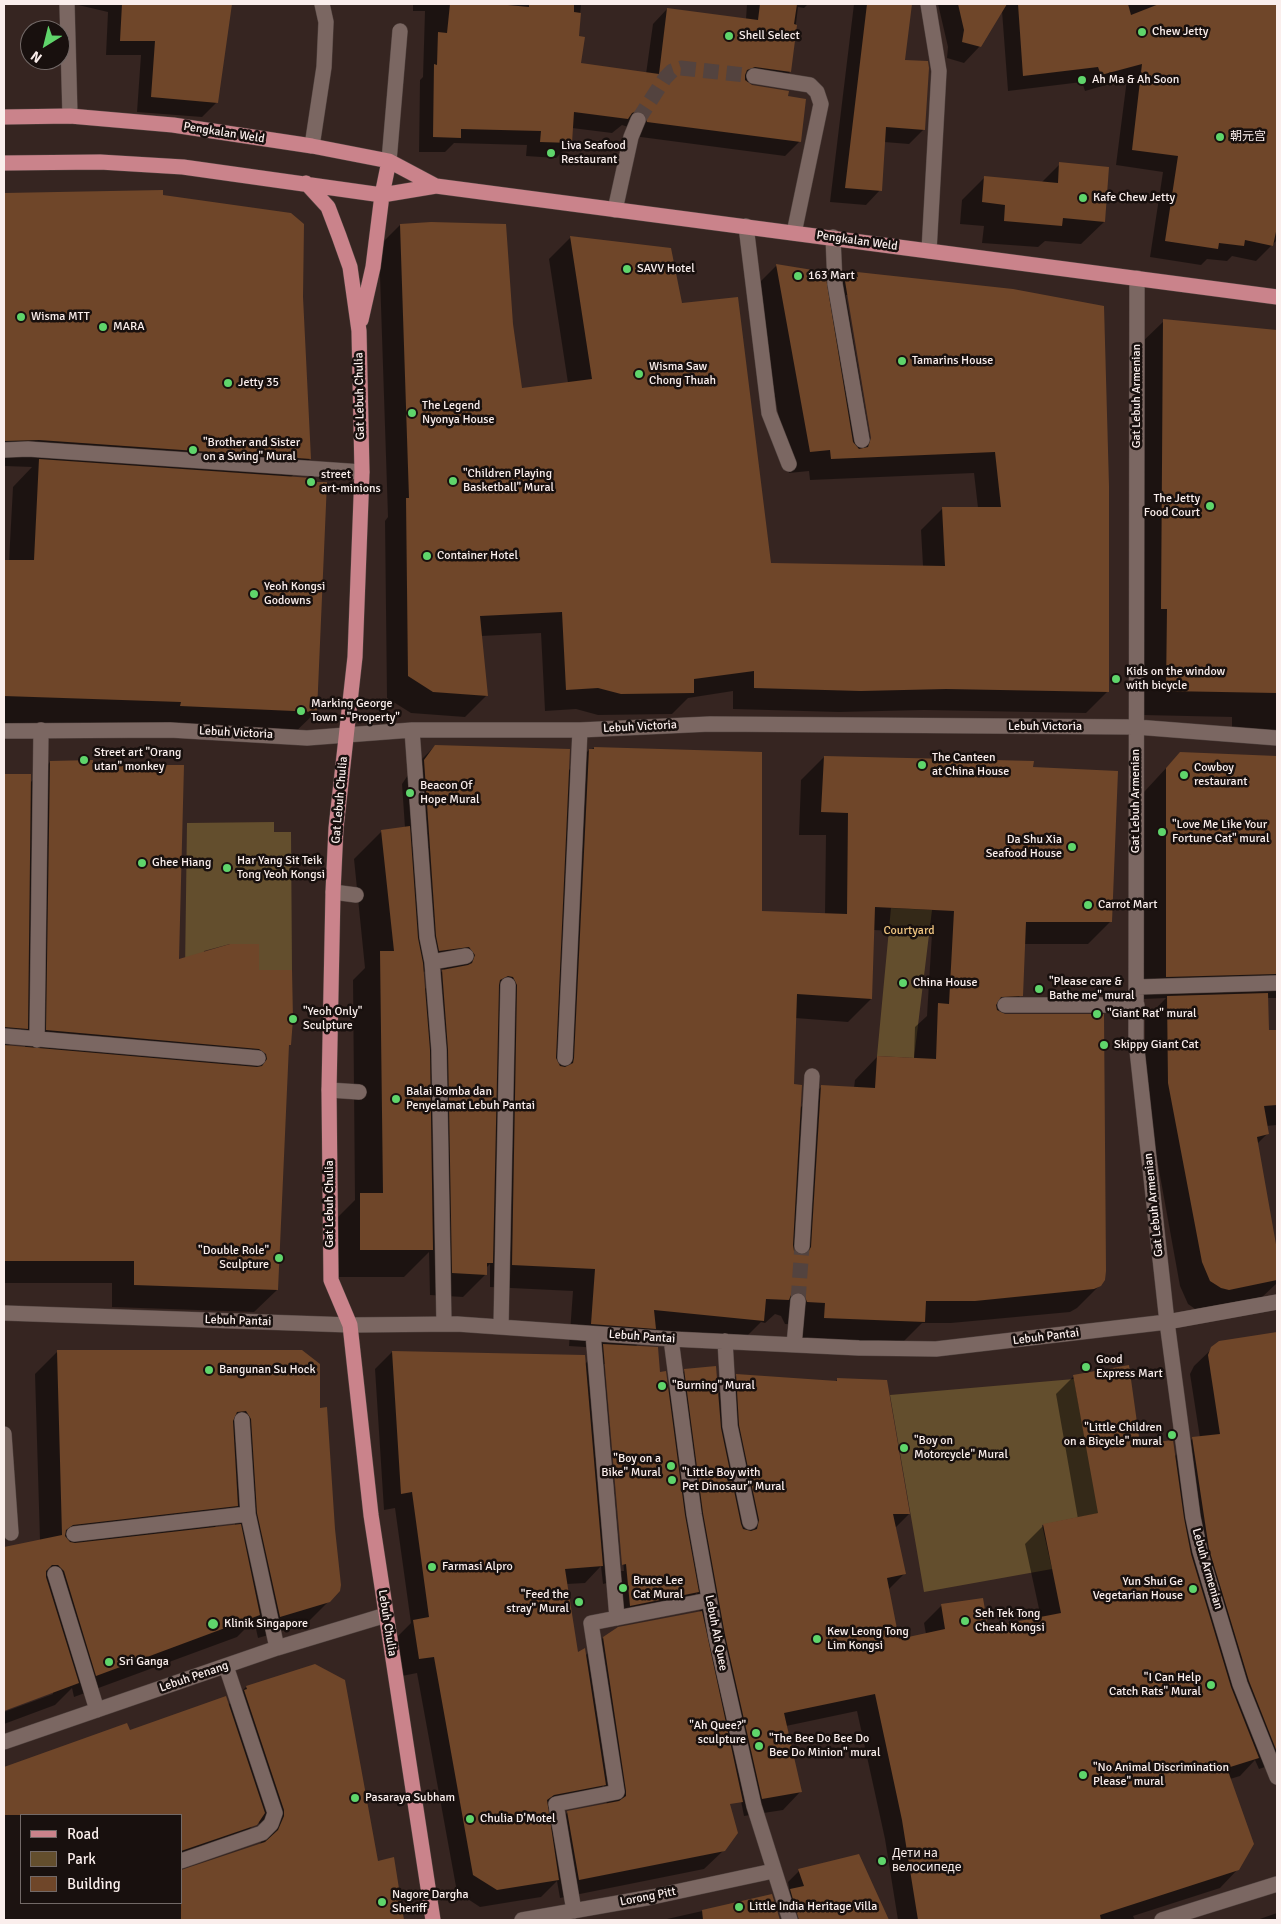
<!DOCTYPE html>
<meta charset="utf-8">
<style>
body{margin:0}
#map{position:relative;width:1281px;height:1924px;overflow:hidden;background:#362521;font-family:Signika,sans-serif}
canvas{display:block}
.frame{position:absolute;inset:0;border:5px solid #faeeec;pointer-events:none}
.legend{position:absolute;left:20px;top:1814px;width:162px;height:90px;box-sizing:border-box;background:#18100e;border:1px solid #726967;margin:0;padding:6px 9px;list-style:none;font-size:15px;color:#faeeec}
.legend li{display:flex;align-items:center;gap:10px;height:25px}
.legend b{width:25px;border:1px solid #726967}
.north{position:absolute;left:20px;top:20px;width:50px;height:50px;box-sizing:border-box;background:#18100e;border:1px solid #726967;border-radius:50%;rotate:216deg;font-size:14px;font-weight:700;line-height:20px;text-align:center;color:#faeeec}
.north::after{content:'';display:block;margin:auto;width:18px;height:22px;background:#5fd56b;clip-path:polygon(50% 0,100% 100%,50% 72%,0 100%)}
</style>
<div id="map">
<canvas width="1281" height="1924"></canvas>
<div class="frame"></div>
<ul class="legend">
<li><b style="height:6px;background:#ca838b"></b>Road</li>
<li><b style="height:14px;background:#634e2d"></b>Park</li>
<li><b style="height:14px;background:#6f4629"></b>Building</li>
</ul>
<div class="north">N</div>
</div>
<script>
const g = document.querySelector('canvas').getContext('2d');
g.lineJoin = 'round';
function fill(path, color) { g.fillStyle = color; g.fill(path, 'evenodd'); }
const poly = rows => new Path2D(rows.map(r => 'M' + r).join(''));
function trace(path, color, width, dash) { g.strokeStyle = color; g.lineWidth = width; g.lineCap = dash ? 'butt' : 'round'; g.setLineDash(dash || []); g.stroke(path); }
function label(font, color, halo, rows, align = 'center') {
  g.font = font + ' Signika,"Noto Sans SC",sans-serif'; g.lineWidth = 5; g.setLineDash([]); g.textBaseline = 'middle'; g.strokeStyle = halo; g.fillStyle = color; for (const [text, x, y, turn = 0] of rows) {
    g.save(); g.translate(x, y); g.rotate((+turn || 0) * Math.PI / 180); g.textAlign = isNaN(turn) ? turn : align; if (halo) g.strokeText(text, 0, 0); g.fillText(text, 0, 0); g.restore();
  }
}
fill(poly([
 [274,822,274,832,291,832,292,970,259,970,259,944,230,944,204,951,203,970,185,970,187,823],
 [891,908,932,910,914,1058,877,1056],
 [1074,1379,1099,1513,1042,1525,1052,1569,924,1592,890,1395]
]), '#634e2d');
fill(poly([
 [74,4,231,4,217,102,202,117,137,112,141,55,106,55,108,12],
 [413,4,581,4,578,37,580,64,646,74,653,24,667,9,746,19,747,4,808,4,804,8,798,7,790,72,775,87,746,82,752,86,786,97,799,142,785,156,633,136,631,128,622,125,612,133,572,128,571,143,556,158,526,156,527,145,454,143,445,152,419,152,420,80,423,77,425,11,413,11],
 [854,4,910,4,904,61,924,129,909,144,884,142,880,190,866,205,830,202],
 [938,4,1277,4,1277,240,1256,261,1232,256,1227,261,1207,259,1201,265,1150,257,1163,172,1116,165,1127,79,1085,91,1082,82,1008,91,1002,11,980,46,964,63,947,58,948,47],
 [1060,164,1108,168,1104,222,1081,244,1045,241,1038,247,982,243,984,226,960,224,962,200,984,178,1041,183],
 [162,191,162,196,302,297,310,459,290,478,316,712,289,738,155,728,4,723,4,561,9,561,13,487,32,467,4,466,4,196],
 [400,225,512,324,521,389,568,383,549,259,571,237,681,304,770,564,923,566,921,530,943,508,978,508,974,473,810,480,809,471,789,473,755,287,776,266,827,293,844,276,854,277,858,273,1013,290,1108,691,1086,713,924,710,839,712,733,709,733,691,688,698,672,714,598,715,576,709,545,711,541,633,481,636,487,695,465,717,411,713,387,698,385,521,388,517,379,246],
 [846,295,849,295,874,444,871,445],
 [1164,321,1277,331,1277,733,1232,731,1232,717,1142,715,1139,345],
 [435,746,567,772,589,750,594,748,761,912,825,914,826,835,799,835,801,780,824,757,1032,768,1110,922,1088,944,1024,944,1021,995,1002,1014,1100,1285,1077,1308,1070,1312,951,1323,922,1323,901,1344,802,1340,803,1325,785,1324,781,1316,775,1314,765,1323,761,1322,740,1343,649,1334,635,1347,659,1373,667,1389,685,1370,717,1395,737,1375,835,1382,837,1380,909,1514,895,1528,905,1573,888,1590,898,1640,926,1634,924,1623,942,1605,987,1628,1041,1618,1025,1544,1043,1526,1078,1519,1056,1394,1074,1376,1139,1445,1174,1457,1192,1439,1200,1438,1190,1374,1194,1366,1219,1342,1277,1333,1277,1781,1268,1766,1259,1769,1255,1760,1240,1776,1230,1779,1238,1869,1220,1888,1133,1916,1135,1920,898,1920,885,1839,857,1711,786,1726,800,1792,783,1810,744,1816,738,1786,725,1799,724,1850,704,1869,560,1898,557,1881,541,1897,480,1907,457,1892,417,1673,402,1676,396,1638,411,1623,395,1508,384,1510,375,1369,392,1352,585,1364,600,1348,569,1346,573,1291,490,1287,490,1264,486,1268,486,1274,463,1297,430,1295,429,1252,404,1277,333,1277,333,1222,355,1200,353,980,365,968,354,859,382,831,405,828,402,784,412,769],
 [873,930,932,933,927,1016,915,1027,914,1059,877,1057,855,1080,854,1088,821,1087,799,1109,792,1085,795,1018,848,1022,871,999],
 [444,969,424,990,422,972],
 [604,1364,606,1364,624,1571,621,1571],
 [601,1566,603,1584,607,1583,611,1625,677,1612,697,1593,700,1613,603,1638,585,1656,577,1654,567,1584,585,1583],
 [604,1785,607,1805,567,1813,550,1829,547,1809,588,1801],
 [1180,753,1277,758,1277,998,1267,998,1268,1032,1277,1031,1277,1125,1266,1126,1267,1134,1257,1144,1277,1257,1277,1283,1258,1301,1198,1311,1188,1304,1180,1286,1145,1093,1145,1020,1166,998,1144,999,1144,792],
 [50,762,92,766,178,960,258,971,290,1044,288,1046,277,1290,254,1312,112,1307,112,1283,4,1283,4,776,30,775,30,783],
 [25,1030,25,1049,8,1046,11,1043],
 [57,1352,319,1409,329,1601,306,1624,258,1638,254,1620,237,1637,74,1697,72,1688,55,1705,4,1724,4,1712,53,1694,53,1691,4,1710,4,1549,40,1541,35,1374],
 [234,1508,235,1526,213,1529],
 [246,1687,377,1862,393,1859,403,1920,4,1920,4,1769,25,1761,228,1705],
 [21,1815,181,1815,181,1865,234,1846,258,1820,263,1833,260,1845,181,1903,21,1903],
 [858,1855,888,1920,802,1920,791,1899,788,1882,799,1871],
 [760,1898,768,1920,666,1920,667,1919],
 [1277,1913,1277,1920,1257,1920]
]), '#0007');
fill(poly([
 [122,4,232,4,218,103,151,97,155,41,120,41],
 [450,4,497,4,529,7,529,4,574,4,574,12,581,13,579,36,585,37,581,63,659,74,667,8,758,20,760,4,797,4,794,24,797,25,791,72,755,67,747,70,745,75,745,80,752,85,789,91,788,96,806,99,801,142,647,122,645,114,637,111,632,113,628,119,574,112,572,143,540,142,541,131,461,129,461,138,433,137,434,64,437,65,438,32,447,33],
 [867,4,912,4,905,60,928,61,929,68,925,130,886,127,882,191,845,188],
 [958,4,1007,4,981,47,962,42,964,30],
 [1018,4,1128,4,1131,15,1159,4,1277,4,1277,227,1273,246,1245,240,1244,246,1219,243,1218,249,1165,241,1178,156,1132,150,1142,64,1101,75,1098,67,1023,76],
 [1059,162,1109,167,1105,222,1063,218,1062,226,1004,221,1005,205,982,202,984,176,1058,183],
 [163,190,163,195,291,213,304,224,303,297,311,459,39,440,4,441,4,193],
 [431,222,506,224,513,324,522,388,592,379,570,236,671,248,682,303,738,297,771,563,945,566,942,507,1001,507,995,452,831,459,830,450,810,452,776,264,825,272,853,442,859,449,868,447,871,438,844,275,858,277,857,272,1013,289,1104,306,1109,486,1109,692,946,689,861,691,754,688,754,671,694,679,694,693,621,694,598,688,566,690,562,612,480,616,488,696,433,692,408,676,406,498,409,498,400,224],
 [1163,319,1277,330,1277,693,1166,691,1167,609,1161,609],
 [39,459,312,478,312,482,327,482,317,712,180,706,181,702,4,696,4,560,34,560],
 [435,745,570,749,556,1058,560,1066,565,1067,573,1063,574,1058,589,749,594,749,594,747,762,752,762,911,847,914,848,813,821,812,824,756,1034,761,1033,767,1118,771,1112,922,1026,922,1023,996,1001,997,996,1005,997,1010,1005,1014,1104,1014,1106,1271,1105,1280,1101,1286,1094,1289,975,1301,926,1301,925,1322,824,1318,825,1303,807,1302,804,1294,798,1292,791,1295,789,1300,766,1299,764,1321,654,1310,656,1329,591,1324,595,1269,512,1265,517,985,513,977,508,976,500,980,499,985,493,1263,487,1263,487,1275,452,1273,448,1050,442,970,468,965,472,963,475,955,469,947,439,951,436,936,424,760],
 [875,907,954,911,949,1004,938,1003,936,1059,877,1056,875,1088,821,1085,811,1247,807,1254,801,1255,794,1251,793,1245,802,1085,794,1084,797,994,872,999],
 [1180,752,1277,756,1277,974,1166,977,1166,768],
 [93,760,93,765,184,765,179,959,230,944,259,944,259,970,292,970,293,1019,291,1045,289,1045,278,1290,134,1285,134,1261,4,1261,4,1045,257,1067,262,1066,267,1059,266,1054,259,1049,46,1030,50,761],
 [4,774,31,774,28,1029,4,1027],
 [410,826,418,938,423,963,430,1050,433,1250,360,1250,360,1193,383,1193,380,951,394,951,381,830],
 [1268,993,1269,1030,1277,1030,1277,1105,1264,1106,1269,1134,1257,1137,1277,1250,1277,1280,1229,1290,1221,1288,1210,1281,1202,1262,1168,1083,1167,996],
 [1277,1332,1277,1752,1249,1681,1209,1549,1192,1437,1220,1434,1208,1355,1211,1347,1219,1341],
 [603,1344,658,1347,660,1372,666,1371,685,1515,699,1592,630,1606,626,1564,622,1565],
 [57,1350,302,1350,320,1364,320,1408,327,1407,335,1529,341,1585,340,1591,330,1602,280,1617,257,1513,251,1419,246,1411,237,1412,233,1421,238,1506,73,1525,66,1530,65,1536,70,1542,75,1543,241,1524,260,1615,96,1676,64,1571,58,1565,52,1565,46,1571,46,1577,79,1683,4,1711,4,1547,62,1535],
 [392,1351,585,1355,603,1566,565,1569,578,1652,585,1648,606,1785,554,1795,547,1800,559,1880,497,1890,473,1875,434,1657,419,1659,413,1620,429,1617,412,1492,401,1494],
 [1129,1365,1140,1444,1173,1440,1184,1518,1191,1554,1231,1687,1259,1758,1227,1768,1254,1844,1239,1870,1100,1915,1101,1920,918,1920,902,1820,875,1694,784,1713,802,1792,762,1799,725,1635,703,1513,684,1369,716,1366,721,1428,741,1524,743,1529,751,1531,757,1529,759,1520,739,1425,736,1374,837,1381,837,1378,887,1380,910,1514,893,1514,906,1574,887,1578,899,1639,945,1629,941,1604,983,1598,988,1627,1061,1613,1043,1524,1098,1513,1073,1375],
 [702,1611,743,1802,730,1804,738,1833,725,1851,579,1880,567,1811,619,1801,626,1796,626,1791,603,1637,618,1627],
 [315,1664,345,1680,378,1861,394,1857,404,1920,181,1920,181,1870,265,1842,278,1830,284,1816,284,1810,244,1690,247,1689,246,1686],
 [226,1696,265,1813,257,1825,181,1851,181,1815,4,1815,4,1767,127,1723,130,1730],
 [859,1854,889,1920,799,1920,790,1889,804,1886,798,1869],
 [772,1894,780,1920,703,1920,702,1910]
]), '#6f4629');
trace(poly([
 [638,120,665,78,672,71,681,68,754,76],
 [798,1301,802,1246]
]), '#53433f', 15, [15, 8]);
const minor = poly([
 [67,4,70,116],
 [928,4,939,71,929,251],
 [754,76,810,85,817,92,821,104,794,233],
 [312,146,324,67,326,22,322,4],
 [389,161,400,31],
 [615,210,631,137,638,120],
 [746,226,769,413,789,464],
 [833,237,835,284,862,440],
 [1137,278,1136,1041,1167,1322,1193,1517,1200,1551,1240,1684,1277,1777],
 [4,450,28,449,362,472],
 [412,730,427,937,432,962,439,1050,444,1324],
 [4,731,170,730,307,738,412,730,580,730,710,724,1136,727,1277,738],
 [333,892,356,895],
 [432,962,466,956],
 [1137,987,1277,983],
 [1005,1005,1137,1005],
 [4,1036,258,1058],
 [37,1040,41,730],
 [565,1058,580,730],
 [329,1090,359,1092],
 [802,1246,812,1076],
 [4,1313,350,1325,457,1324,671,1339,859,1348,936,1349,1167,1322,1277,1302],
 [501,1327,508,985],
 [593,1334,617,1618],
 [671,1339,694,1514,716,1637,754,1806,790,1920],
 [725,1341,730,1426,750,1522],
 [794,1345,798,1301],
 [242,1420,248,1514,277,1648],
 [4,1434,11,1533],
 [74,1534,248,1514],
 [55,1574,97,1710],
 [4,1742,277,1648,386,1615],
 [181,1861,262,1833,271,1824,275,1813,226,1666],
 [574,1911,556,1804,617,1792,591,1623,709,1600],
 [522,1920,652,1897,773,1871],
 [1162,1920,1277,1884]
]);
const major = poly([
 [4,117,70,116,173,125,312,146,389,161,436,186],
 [4,163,100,162,183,167,382,195,436,186,1277,297],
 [306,183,328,207,339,236,350,267,359,331,362,472,355,657,336,828,333,892,329,1090,331,1280,350,1325,371,1515,433,1920],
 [361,320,373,267,382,195,389,161]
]);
trace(minor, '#524440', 16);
trace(major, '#524440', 16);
trace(minor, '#7b6762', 15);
trace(major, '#ca838b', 15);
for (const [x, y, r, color] of [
 [1142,32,5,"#5fd56b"],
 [729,36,5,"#5fd56b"],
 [1082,80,5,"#5fd56b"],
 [1220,137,5,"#5fd56b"],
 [551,153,5,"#5fd56b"],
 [1083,198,5,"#5fd56b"],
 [627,269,5,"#5fd56b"],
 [798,276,5,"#5fd56b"],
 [21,317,5,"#5fd56b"],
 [103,327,5,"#5fd56b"],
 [902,361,5,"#5fd56b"],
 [639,374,5,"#5fd56b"],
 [228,383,5,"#5fd56b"],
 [412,413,5,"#5fd56b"],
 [193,450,5,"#5fd56b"],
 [453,481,5,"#5fd56b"],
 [311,482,5,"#5fd56b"],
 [1210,506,5,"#5fd56b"],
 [427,556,5,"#5fd56b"],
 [254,594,5,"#5fd56b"],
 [1116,679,5,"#5fd56b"],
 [301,711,5,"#5fd56b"],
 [84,760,5,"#5fd56b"],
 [922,765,5,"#5fd56b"],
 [1184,775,5,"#5fd56b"],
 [410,793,5,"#5fd56b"],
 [1162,832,5,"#5fd56b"],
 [1072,847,5,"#5fd56b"],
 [142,863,5,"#5fd56b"],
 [227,868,5,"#5fd56b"],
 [1088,905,5,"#5fd56b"],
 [903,983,5,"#5fd56b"],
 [1039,989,5,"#5fd56b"],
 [1097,1014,5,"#5fd56b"],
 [293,1019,5,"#5fd56b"],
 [1104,1045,5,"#5fd56b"],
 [396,1099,5,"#5fd56b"],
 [279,1258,5,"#5fd56b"],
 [1086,1367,5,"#5fd56b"],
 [209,1370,5,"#5fd56b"],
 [662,1386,5,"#5fd56b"],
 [1172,1435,5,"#5fd56b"],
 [904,1448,5,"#5fd56b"],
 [671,1466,5,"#5fd56b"],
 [672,1480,5,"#5fd56b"],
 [432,1567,5,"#5fd56b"],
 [623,1588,5,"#5fd56b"],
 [1193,1589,5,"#5fd56b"],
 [579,1602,5,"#5fd56b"],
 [965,1621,5,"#5fd56b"],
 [213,1624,6,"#5fd56b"],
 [817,1639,5,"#5fd56b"],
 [109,1662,5,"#5fd56b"],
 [1211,1685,5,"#5fd56b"],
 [756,1733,5,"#5fd56b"],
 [759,1746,5,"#5fd56b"],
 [1083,1775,5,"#5fd56b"],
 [355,1798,5,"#5fd56b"],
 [470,1819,5,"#5fd56b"],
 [882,1861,5,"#5fd56b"],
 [382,1902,5,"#5fd56b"],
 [739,1907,5,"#5fd56b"]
]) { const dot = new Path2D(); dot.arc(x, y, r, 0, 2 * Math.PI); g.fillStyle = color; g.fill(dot); trace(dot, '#18100e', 2); }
label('12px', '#faeeec', '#18100e', [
 ["Chew Jetty",1152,32],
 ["Shell Select",739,36],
 ["Ah Ma & Ah Soon",1092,80],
 ["朝元宫",1230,137],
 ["Liva Seafood",561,146],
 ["Restaurant",561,160],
 ["Kafe Chew Jetty",1093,198],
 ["SAVV Hotel",637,269],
 ["163 Mart",808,276],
 ["Wisma MTT",31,317],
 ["MARA",113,327],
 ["Tamarins House",912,361],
 ["Wisma Saw",649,367],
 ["Chong Thuah",649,381],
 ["Jetty 35",238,383],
 ["The Legend",422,406],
 ["Nyonya House",422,420],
 ["\"Brother and Sister",203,443],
 ["on a Swing\" Mural",203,457],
 ["\"Children Playing",463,474],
 ["Basketball\" Mural",463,488],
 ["street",321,475],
 ["art-minions",321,489],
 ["The Jetty",1200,499,"right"],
 ["Food Court",1200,513,"right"],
 ["Container Hotel",437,556],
 ["Yeoh Kongsi",264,587],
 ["Godowns",264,601],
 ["Kids on the window",1126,672],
 ["with bicycle",1126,686],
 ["Marking George",311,704],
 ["Town - \"Property\"",311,718],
 ["Street art \"Orang",94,753],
 ["utan\" monkey",94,767],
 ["The Canteen",932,758],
 ["at China House",932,772],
 ["Cowboy",1194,768],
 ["restaurant",1194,782],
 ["Beacon Of",420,786],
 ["Hope Mural",420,800],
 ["\"Love Me Like Your",1172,825],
 ["Fortune Cat\" mural",1172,839],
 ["Da Shu Xia",1062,840,"right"],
 ["Seafood House",1062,854,"right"],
 ["Har Yang Sit Teik",237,861],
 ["Tong Yeoh Kongsi",237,875],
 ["Ghee Hiang",152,863],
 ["Carrot Mart",1098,905],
 ["\"Please care &",1049,982],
 ["Bathe me\" mural",1049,996],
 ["China House",913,983],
 ["\"Yeoh Only\"",303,1012],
 ["Sculpture",303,1026],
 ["\"Giant Rat\" mural",1107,1014],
 ["Skippy Giant Cat",1114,1045],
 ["Balai Bomba dan",406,1092],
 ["Penyelamat Lebuh Pantai",406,1106],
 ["\"Double Role\"",269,1251,"right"],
 ["Sculpture",269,1265,"right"],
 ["Good",1096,1360],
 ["Express Mart",1096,1374],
 ["Bangunan Su Hock",219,1370],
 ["\"Burning\" Mural",672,1386],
 ["\"Little Children",1162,1428,"right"],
 ["on a Bicycle\" mural",1162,1442,"right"],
 ["\"Boy on",914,1441],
 ["Motorcycle\" Mural",914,1455],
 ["\"Boy on a",661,1459,"right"],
 ["Bike\" Mural",661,1473,"right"],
 ["\"Little Boy with",682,1473],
 ["Pet Dinosaur\" Mural",682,1487],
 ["Farmasi Alpro",442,1567],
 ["Bruce Lee",633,1581],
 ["Cat Mural",633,1595],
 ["Yun Shui Ge",1183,1582,"right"],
 ["Vegetarian House",1183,1596,"right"],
 ["\"Feed the",569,1595,"right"],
 ["stray\" Mural",569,1609,"right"],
 ["Seh Tek Tong",975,1614],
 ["Cheah Kongsi",975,1628],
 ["Klinik Singapore",224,1624],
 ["Kew Leong Tong",827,1632],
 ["Lim Kongsi",827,1646],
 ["Sri Ganga",119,1662],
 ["\"I Can Help",1201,1678,"right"],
 ["Catch Rats\" Mural",1201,1692,"right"],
 ["\"Ah Quee?\"",746,1726,"right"],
 ["sculpture",746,1740,"right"],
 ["\"The Bee Do Bee Do",769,1739],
 ["Bee Do Minion\" mural",769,1753],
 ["\"No Animal Discrimination",1093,1768],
 ["Please\" mural",1093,1782],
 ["Pasaraya Subham",365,1798],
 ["Chulia D'Motel",480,1819],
 ["Дети на",892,1854],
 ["велосипеде",892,1868],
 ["Nagore Dargha",392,1895],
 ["Sheriff",392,1909],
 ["Little India Heritage Villa",749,1907]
], 'left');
label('12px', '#faeeec', '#18100e', [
 ["Pengkalan Weld",224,133,9],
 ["Pengkalan Weld",857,241,8],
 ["Gat Lebuh Chulia",360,396,-91],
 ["Gat Lebuh Armenian",1137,396,-90],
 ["Lebuh Victoria",640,727,-3],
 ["Lebuh Victoria",1045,727],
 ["Lebuh Victoria",236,733,3],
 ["Gat Lebuh Chulia",340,800,-85],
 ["Gat Lebuh Armenian",1136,801,-90],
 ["Gat Lebuh Chulia",330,1204,-90],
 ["Gat Lebuh Armenian",1154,1205,-96],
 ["Lebuh Pantai",238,1321,2],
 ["Lebuh Pantai",642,1337,4],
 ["Lebuh Pantai",1046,1337,-7],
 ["Lebuh Armenian",1207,1569,74],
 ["Lebuh Chulia",387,1623,81],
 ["Lebuh Ah Quee",716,1633,79],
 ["Lebuh Penang",194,1677,-19],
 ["Lorong Pitt",648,1897,-11]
]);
label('12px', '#f1c681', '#18100e', [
 ["Courtyard",909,931]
]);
</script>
